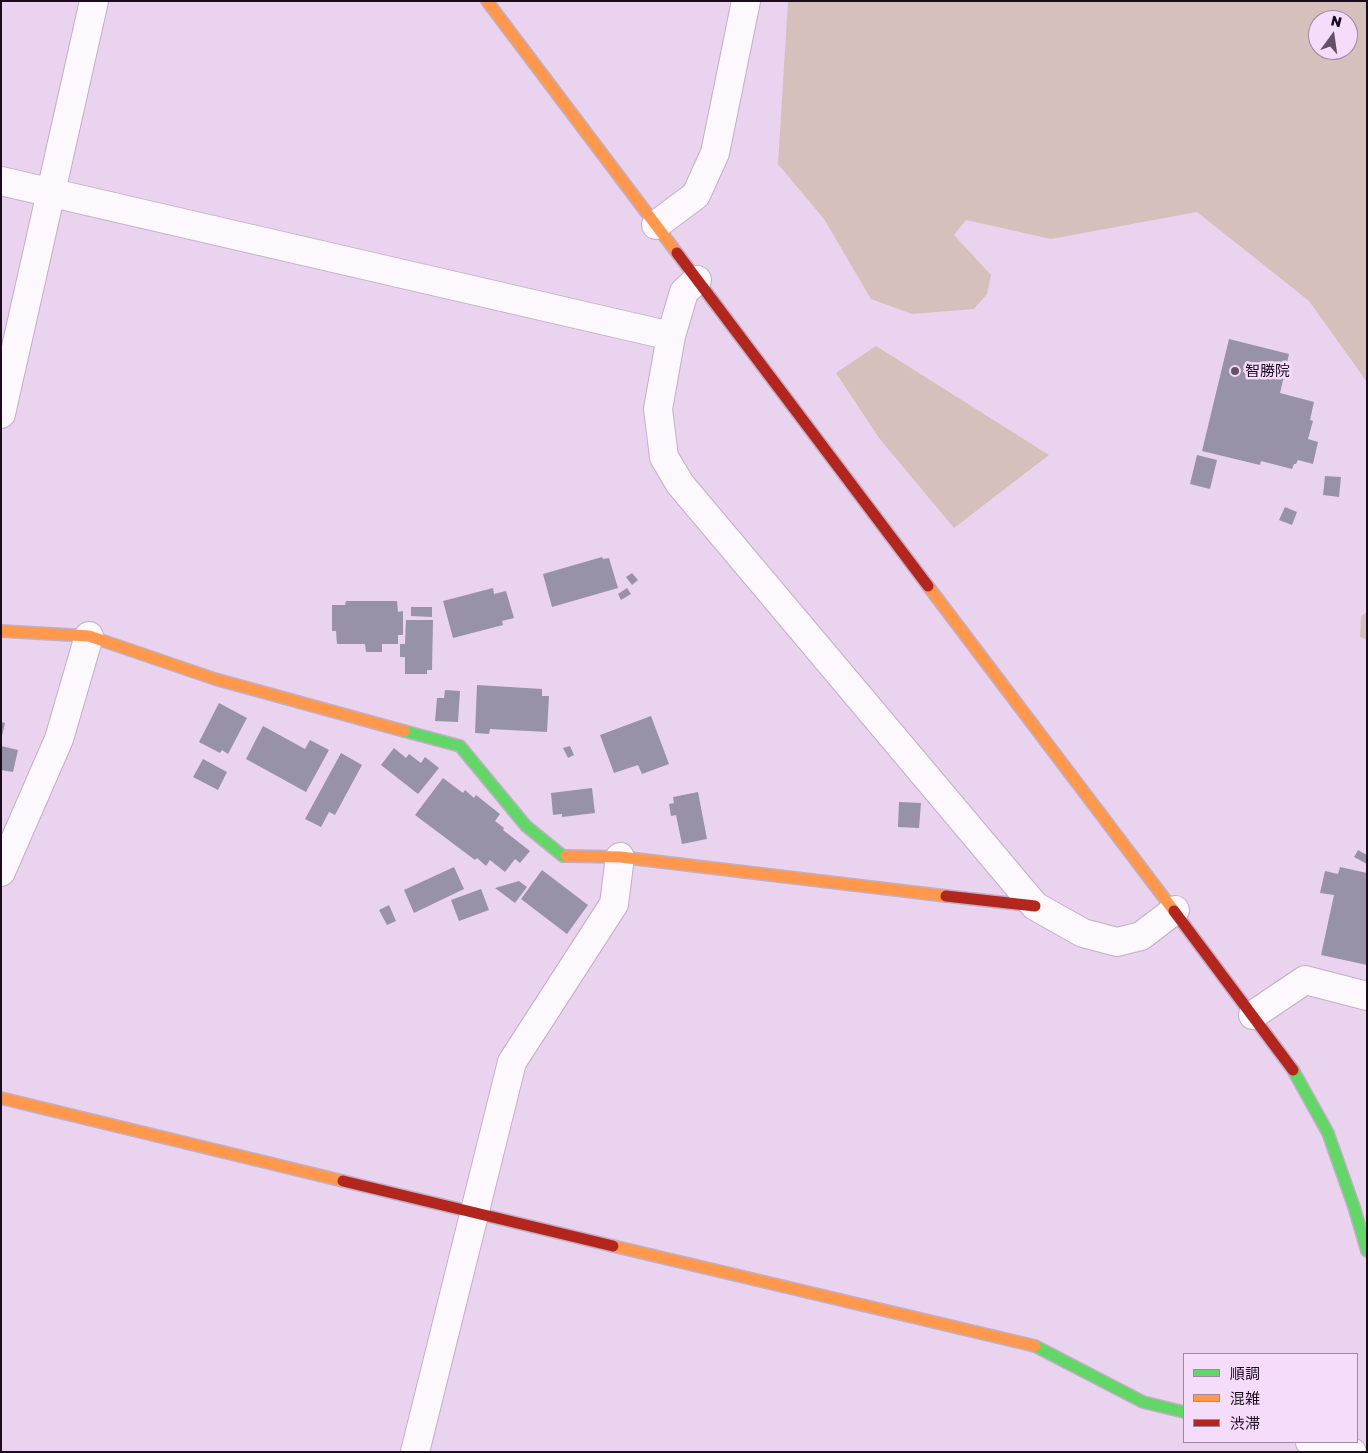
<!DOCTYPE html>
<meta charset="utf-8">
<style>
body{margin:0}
#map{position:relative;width:1368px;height:1453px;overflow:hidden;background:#ead3ef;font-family:"Golos Text","Noto Sans JP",sans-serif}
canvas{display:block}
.frame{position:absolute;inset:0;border:2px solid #1a0c1d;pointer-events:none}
.legend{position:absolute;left:1183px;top:1353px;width:175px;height:90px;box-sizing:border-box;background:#f6dcfb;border:1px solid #9e89a2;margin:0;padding:6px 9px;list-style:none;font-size:15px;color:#1a0c1d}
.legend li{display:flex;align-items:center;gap:10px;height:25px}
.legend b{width:25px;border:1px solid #9e89a2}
.north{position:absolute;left:1308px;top:10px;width:50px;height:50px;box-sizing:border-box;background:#f6dcfb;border:1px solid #9e89a2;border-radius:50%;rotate:14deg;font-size:14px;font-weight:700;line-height:20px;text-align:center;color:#1a0c1d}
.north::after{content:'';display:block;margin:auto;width:18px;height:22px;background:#635266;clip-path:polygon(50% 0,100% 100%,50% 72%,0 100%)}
</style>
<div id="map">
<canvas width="1368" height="1453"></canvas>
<div class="frame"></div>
<ul class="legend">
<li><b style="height:6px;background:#63d668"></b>順調</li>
<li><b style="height:6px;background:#ff974d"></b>混雑</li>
<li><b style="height:6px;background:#b3261e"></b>渋滞</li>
</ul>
<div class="north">N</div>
</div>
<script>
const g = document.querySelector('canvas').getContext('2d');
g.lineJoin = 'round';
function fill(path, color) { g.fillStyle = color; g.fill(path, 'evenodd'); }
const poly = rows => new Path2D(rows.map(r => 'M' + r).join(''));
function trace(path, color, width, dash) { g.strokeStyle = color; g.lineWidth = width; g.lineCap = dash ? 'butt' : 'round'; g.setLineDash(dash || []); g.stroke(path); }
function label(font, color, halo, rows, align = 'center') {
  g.font = font + ' "Golos Text","Noto Sans JP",sans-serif'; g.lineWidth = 5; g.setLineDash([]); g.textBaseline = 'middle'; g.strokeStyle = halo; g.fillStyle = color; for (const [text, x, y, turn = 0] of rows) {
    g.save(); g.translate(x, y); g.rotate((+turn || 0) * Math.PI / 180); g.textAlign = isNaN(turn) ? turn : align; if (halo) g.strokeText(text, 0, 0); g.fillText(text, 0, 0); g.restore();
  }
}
fill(poly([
 [788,1,1367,1,1367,382,1309,301,1197,212,1051,239,966,220,954,235,991,275,987,294,974,309,912,314,871,299,824,219,778,164],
 [1318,20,1348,20,1348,50,1318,50],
 [876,346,1049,455,954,528,879,438,836,373],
 [1367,612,1367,640,1360,637,1361,616]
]), '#d6c0bb');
fill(poly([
 [1229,339,1289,354,1280,393,1314,402,1310,420,1313,421,1308,439,1318,442,1313,464,1298,460,1296,464,1294,464,1292,469,1261,461,1260,465,1202,451],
 [1197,455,1217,460,1210,489,1190,484],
 [1325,476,1341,477,1339,497,1323,495],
 [1285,507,1297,512,1292,525,1279,520],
 [602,557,603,559,609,558,618,588,552,607,543,574],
 [632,573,638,580,632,585,626,577],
 [493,588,494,594,506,591,514,618,502,621,503,625,453,638,443,601],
 [627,588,631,594,621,600,618,594],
 [346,601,397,601,398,612,403,611,403,635,398,635,398,644,382,644,382,652,366,652,365,644,337,644,336,631,332,631,332,605,345,605],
 [411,607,432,607,432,617,411,616],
 [406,620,433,620,432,670,427,670,427,674,405,674,405,657,400,657,400,644,405,644],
 [477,685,542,689,542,696,549,696,547,732,490,729,489,734,475,733],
 [445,690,460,691,458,722,435,721,437,698,444,698],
 [219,703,247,718,228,754,222,750,220,753,199,742],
 [651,716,669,764,642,774,638,765,614,773,600,735],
 [1,722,5,723,2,736,1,736],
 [263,726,305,749,310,740,329,750,306,792,246,759],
 [1,746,18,750,13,772,1,770],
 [570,746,574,755,568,758,563,748],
 [394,748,406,758,409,754,421,763,425,757,439,768,418,794,381,765],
 [341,753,362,765,335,815,329,812,321,827,305,819],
 [203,759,227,772,218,790,193,777],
 [443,778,463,793,465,790,474,798,476,795,500,814,495,821,504,828,503,830,530,851,520,863,515,859,505,872,490,860,486,866,477,858,475,860,415,815],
 [592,788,595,813,562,817,562,814,553,815,551,793],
 [698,792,707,839,682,844,676,815,671,816,669,804,674,803,673,797],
 [899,802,921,803,919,828,898,827],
 [1358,850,1367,855,1367,864,1354,857],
 [454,867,464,889,414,913,404,890],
 [1340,867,1367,873,1367,965,1321,955,1334,895,1320,893,1325,871,1338,874],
 [542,870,588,905,567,934,521,899],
 [519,881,527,887,515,903,495,888],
 [481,889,489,910,459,921,451,900],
 [389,905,396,921,387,925,379,910]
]), '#9792a7');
const street = poly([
 [1,181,671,336],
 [656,225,696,195,715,153,746,1],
 [697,280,684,292,671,336,658,409,664,457,680,484,1035,906,1083,933,1117,942,1141,936,1175,910],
 [1,414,94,1],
 [1,872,59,739,89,636],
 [1253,1015,1305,980,1367,996],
 [1310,1442,1352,1452],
 [415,1452,512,1062,614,904,620,857]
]);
const fast = poly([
 [404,731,460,746,526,826,563,856,566,856],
 [1293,1070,1328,1133,1354,1207,1367,1251],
 [1035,1346,1143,1402,1184,1412]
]);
const slow = poly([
 [487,1,677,253],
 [928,586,1174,911],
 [1,631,89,636,215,679,404,731],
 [566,856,620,857,946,896],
 [1,1098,343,1181],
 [613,1246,1035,1346]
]);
const jam = poly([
 [677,253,928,586],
 [946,896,1035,906],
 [1174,911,1293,1070],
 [343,1181,613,1246]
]);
trace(street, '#c1afc5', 30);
trace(fast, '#c1afc5', 14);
trace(slow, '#c1afc5', 14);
trace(jam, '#c1afc5', 14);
trace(street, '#fcf8fd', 28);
trace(fast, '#63d668', 11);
trace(slow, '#ff974d', 11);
trace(jam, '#b3261e', 11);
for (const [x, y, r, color] of [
 [1235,371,5,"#635266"]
]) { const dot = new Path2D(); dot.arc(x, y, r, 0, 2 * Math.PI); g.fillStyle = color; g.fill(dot); trace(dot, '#f6dcfb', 2); }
label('15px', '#1a0c1d', '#f6dcfb', [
 ["智勝院",1245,371]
], 'left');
</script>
